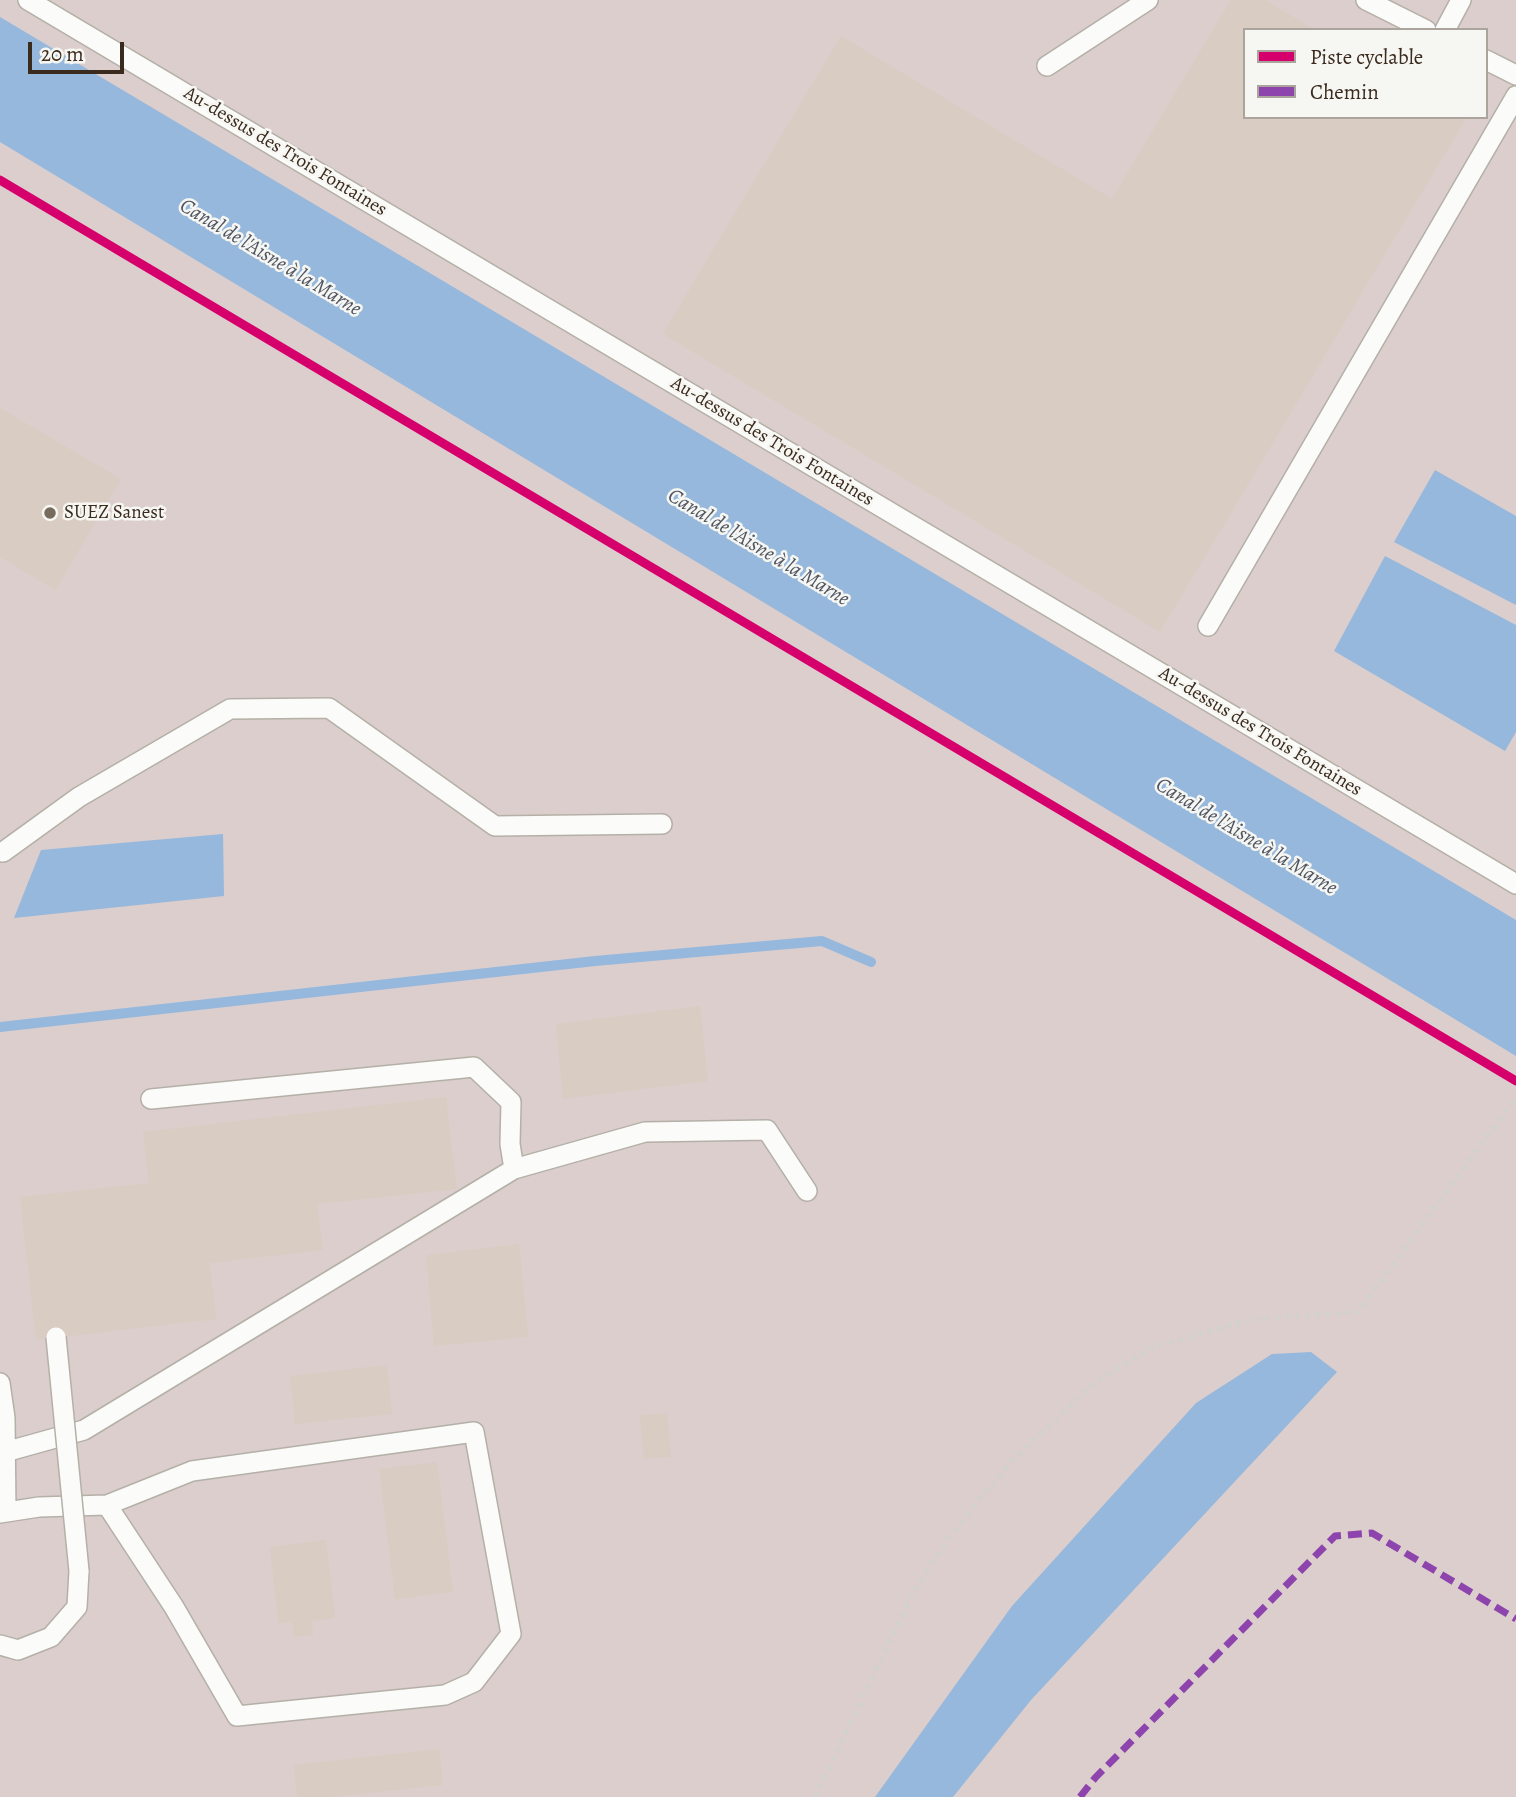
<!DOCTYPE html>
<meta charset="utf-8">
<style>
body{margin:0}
#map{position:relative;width:1516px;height:1797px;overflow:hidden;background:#e7e3d6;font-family:Alegreya,serif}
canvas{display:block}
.legend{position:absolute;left:1243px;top:28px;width:245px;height:91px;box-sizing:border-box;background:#f6f6f2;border:2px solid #aba49d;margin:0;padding:9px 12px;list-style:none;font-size:21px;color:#3b2a1e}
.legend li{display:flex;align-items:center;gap:14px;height:35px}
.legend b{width:35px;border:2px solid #aba49d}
.scale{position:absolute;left:28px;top:42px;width:96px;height:32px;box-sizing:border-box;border:4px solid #3b2a1e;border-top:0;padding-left:9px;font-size:21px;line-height:24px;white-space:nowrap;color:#3b2a1e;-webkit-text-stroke:5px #f6f6f2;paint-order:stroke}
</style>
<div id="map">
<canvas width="1516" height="1797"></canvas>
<ul class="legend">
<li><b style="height:9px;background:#d6006c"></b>Piste cyclable</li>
<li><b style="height:9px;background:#8e44ad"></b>Chemin</li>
</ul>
<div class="scale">20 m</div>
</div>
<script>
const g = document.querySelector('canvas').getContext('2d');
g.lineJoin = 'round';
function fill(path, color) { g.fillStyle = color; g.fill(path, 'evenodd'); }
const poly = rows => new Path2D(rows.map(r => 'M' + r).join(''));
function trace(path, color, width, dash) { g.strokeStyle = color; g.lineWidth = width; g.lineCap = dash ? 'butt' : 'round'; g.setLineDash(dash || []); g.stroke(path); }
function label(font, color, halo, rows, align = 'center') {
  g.font = font + ' Alegreya,serif'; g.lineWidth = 5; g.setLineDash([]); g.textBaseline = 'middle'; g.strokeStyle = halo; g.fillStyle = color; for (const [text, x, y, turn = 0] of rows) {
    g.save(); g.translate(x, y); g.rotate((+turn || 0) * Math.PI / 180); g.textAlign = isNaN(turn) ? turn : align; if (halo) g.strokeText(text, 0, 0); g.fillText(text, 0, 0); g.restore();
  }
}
fill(poly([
 [0,0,1516,0,1516,1797,0,1797],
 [1245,30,1486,30,1486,117,1245,117]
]), '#dbcecd');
fill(poly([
 [0,17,1516,920,1516,1056,0,142],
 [1435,470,1516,516,1516,605,1394,542],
 [1385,556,1516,625,1516,732,1505,751,1334,651],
 [223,834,224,896,14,918,41,850],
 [1311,1352,1337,1372,1031,1700,953,1797,875,1797,1012,1606,1196,1403,1272,1354]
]), '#96b8dc');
trace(poly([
 [0,1027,595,961,822,941,871,962]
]), '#96b8dc', 10);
fill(poly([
 [1231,0,1265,0,1315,30,1245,30,1245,117,1461,117,1465,120,1160,632,663,334,841,36,1112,199],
 [0,408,121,479,55,590,0,557],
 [700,1006,708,1081,563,1099,556,1024],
 [446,1097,457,1189,317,1204,323,1250,210,1263,216,1319,36,1340,20,1197,149,1183,143,1132],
 [519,1244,528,1337,434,1346,426,1255],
 [387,1365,392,1414,295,1424,290,1376],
 [667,1413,671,1457,644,1459,640,1415],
 [437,1462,453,1592,395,1599,379,1469],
 [326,1540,335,1618,312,1621,313,1635,294,1637,292,1622,278,1624,270,1547],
 [439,1749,443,1785,331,1797,297,1797,294,1765]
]), '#d9ccc2');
const service = poly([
 [28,0,1516,884],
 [1366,0,1426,30],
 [1445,30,1461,0],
 [1486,60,1516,75],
 [1047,66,1148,0],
 [1208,626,1516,96],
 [3,852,79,797,230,709,329,708,495,826,662,824],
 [151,1099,474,1067,511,1102,510,1144,514,1169],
 [0,1383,5,1418,6,1512],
 [0,1450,5,1452,84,1430,514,1169,645,1132,767,1130,807,1191],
 [0,1513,39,1507,107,1505,192,1471,474,1432,511,1634,474,1682,445,1695,237,1716,174,1607,107,1505],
 [0,1645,18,1650,51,1637,77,1607,79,1571]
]);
trace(service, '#b4b0a7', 22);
trace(poly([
 [815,1797,914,1591,951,1535,1013,1459,1097,1381,1153,1347,1253,1319,1358,1312,1516,1097]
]), '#d3d1ce', 4.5, [5, 5]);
trace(service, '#fbfbf9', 19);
const serviceBridge = poly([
 [56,1337,79,1571]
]);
trace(serviceBridge, '#b4b0a7', 22, []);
trace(serviceBridge, '#fbfbf9', 19);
trace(poly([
 [1080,1797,1095,1778,1335,1536,1372,1533,1516,1619]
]), '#8e44ad', 7, [14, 7]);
trace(poly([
 [0,180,1516,1081]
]), '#d6006c', 9);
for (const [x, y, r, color] of [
 [50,513,7,"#776b5e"]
]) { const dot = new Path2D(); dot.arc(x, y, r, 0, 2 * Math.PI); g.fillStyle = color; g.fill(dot); trace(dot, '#f6f6f2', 2.5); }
label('19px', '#3b2a1e', '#f6f6f2', [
 ["Au-dessus des Trois Fontaines",285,152,31],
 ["Au-dessus des Trois Fontaines",772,442,31],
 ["Au-dessus des Trois Fontaines",1260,732,31]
]);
label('19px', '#3b2a1e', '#f6f6f2', [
 ["SUEZ Sanest",64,513]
], 'left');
label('italic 21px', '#4f5562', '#f6f6f2', [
 ["Canal de l'Aisne à la Marne",270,258,31],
 ["Canal de l'Aisne à la Marne",758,548,31],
 ["Canal de l'Aisne à la Marne",1246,837,31]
]);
</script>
